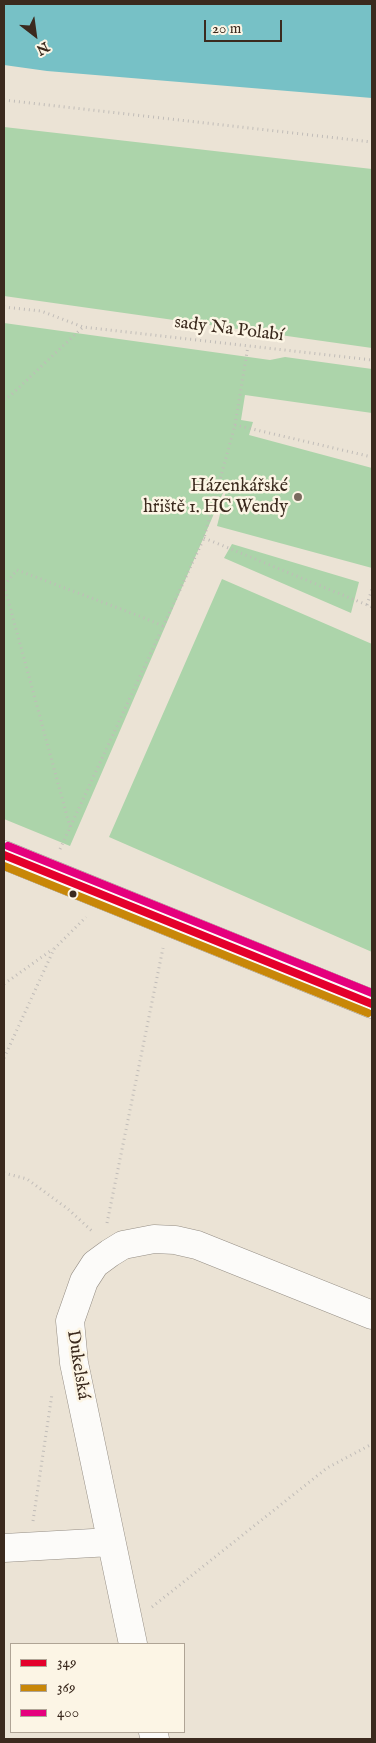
<!DOCTYPE html>
<meta charset="utf-8">
<style>
body{margin:0}
#map{position:relative;width:376px;height:1743px;overflow:hidden;background:#ebe3d5;font-family:"IM FELL English",serif}
canvas{display:block}
.frame{position:absolute;inset:0;border:5px solid #3b2a1e;pointer-events:none}
.legend{position:absolute;left:10px;top:1643px;width:175px;height:90px;box-sizing:border-box;background:#fcf5e5;border:1px solid #afa495;margin:0;padding:6px 9px;list-style:none;font-size:15px;color:#3b2a1e}
.legend li{display:flex;align-items:center;gap:10px;height:25px}
.legend b{width:25px;border:1px solid #afa495}
.north{position:absolute;left:10px;top:10px;width:50px;height:50px;-webkit-text-stroke:4px #fcf5e5;paint-order:stroke;rotate:150deg;font-size:14px;font-weight:700;line-height:20px;text-align:center;color:#3b2a1e}
.north::after{content:'';display:block;margin:auto;width:18px;height:22px;background:#3b2a1e;clip-path:polygon(50% 0,100% 100%,50% 72%,0 100%)}
.scale{position:absolute;left:204px;top:20px;width:78px;height:22px;box-sizing:border-box;border:2px solid #3b2a1e;border-top:0;padding-left:6px;font-size:15px;line-height:18px;white-space:nowrap;color:#3b2a1e;-webkit-text-stroke:4px #fcf5e5;paint-order:stroke}
</style>
<div id="map">
<canvas width="376" height="1743"></canvas>
<div class="frame"></div>
<ul class="legend">
<li><b style="height:6px;background:#e4002b"></b>349</li>
<li><b style="height:6px;background:#c88708"></b>369</li>
<li><b style="height:6px;background:#e5007d"></b>400</li>
</ul>
<div class="north">N</div>
<div class="scale">20 m</div>
</div>
<script>
const g = document.querySelector('canvas').getContext('2d');
g.lineJoin = 'round';
function fill(path, color) { g.fillStyle = color; g.fill(path, 'evenodd'); }
const poly = rows => new Path2D(rows.map(r => 'M' + r).join(''));
function trace(path, color, width, dash) { g.strokeStyle = color; g.lineWidth = width; g.lineCap = dash ? 'butt' : 'round'; g.setLineDash(dash || []); g.stroke(path); }
function label(font, color, halo, rows, align = 'center') {
  g.font = font + ' "IM FELL English",serif'; g.lineWidth = 5; g.setLineDash([]); g.textBaseline = 'middle'; g.strokeStyle = halo; g.fillStyle = color; for (const [text, x, y, turn = 0] of rows) {
    g.save(); g.translate(x, y); g.rotate((+turn || 0) * Math.PI / 180); g.textAlign = isNaN(turn) ? turn : align; if (halo) g.strokeText(text, 0, 0); g.fillText(text, 0, 0); g.restore();
  }
}
fill(poly([
 [4,127,372,169,372,348,4,296],
 [4,323,270,360,285,357,372,369,372,413,245,395,241,420,253,422,249,435,372,468,372,568,217,526,229,479,70,846,4,819],
 [232,544,359,582,351,613,224,558],
 [222,579,372,644,372,952,109,837]
]), '#acd4aa');
fill(poly([
 [4,4,372,4,372,98,47,71,4,65]
]), '#77c1c6');
const minor = poly([
 [4,855,372,1004],
 [4,1548,111,1542],
 [133,1644,74,1363,70,1321,84,1281,95,1264,110,1253,123,1245,154,1239,175,1240,197,1245,372,1315],
 [153,1732,155,1739]
]);
trace(minor, '#948d84', 29);
trace(poly([
 [4,100,372,142],
 [4,307,41,311,83,327,372,360],
 [4,400,11,395,83,327],
 [235,425,372,457],
 [204,538,372,607],
 [4,585,70,827],
 [4,585,17,570,142,617,163,626],
 [367,605,372,589],
 [60,849,204,538,235,425,248,346],
 [4,984,53,949],
 [4,1058,54,949,86,917],
 [4,1173,27,1179,68,1209,93,1232],
 [107,1223,163,948],
 [33,1521,52,1394],
 [152,1607,327,1468,372,1444]
]), '#c0bcb8', 3, [1, 4]);
trace(minor, '#fcfbf9', 28);
trace(poly([
 [4,855,372,1004]
]), '#e4002b', 8);
trace(poly([
 [4,866,368,1013]
]), '#c88708', 8);
trace(poly([
 [8,846,372,993]
]), '#e5007d', 8);
for (const [x, y, r, color] of [
 [298,497,5,"#796b5e"],
 [73,894,4.5,"#3b2a1e"]
]) { const dot = new Path2D(); dot.arc(x, y, r, 0, 2 * Math.PI); g.fillStyle = color; g.fill(dot); trace(dot, '#fcf5e5', 2); }
label('18px', '#3b2a1e', '#fcf5e5', [
 ["sady Na Polabí",229,330,7],
 ["Dukelská",77,1365,81]
]);
label('18px', '#3b2a1e', '#fcf5e5', [
 ["Házenkářské",288,487],
 ["hřiště 1. HC Wendy",288,508]
], 'right');
</script>
